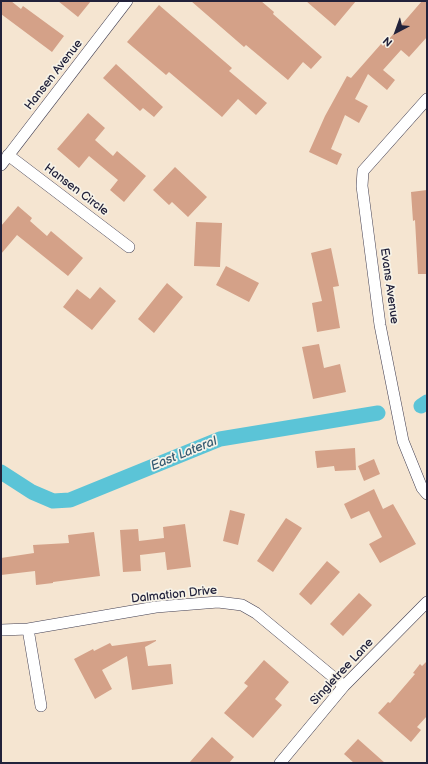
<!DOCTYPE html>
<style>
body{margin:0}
#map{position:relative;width:428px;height:764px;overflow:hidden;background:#f5e5d1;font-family:"Balsamiq Sans",sans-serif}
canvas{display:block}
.frame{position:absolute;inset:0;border:2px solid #22223b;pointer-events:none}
.north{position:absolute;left:376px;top:12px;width:40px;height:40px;-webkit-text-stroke:3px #f7f3e8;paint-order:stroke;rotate:221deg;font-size:11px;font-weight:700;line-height:16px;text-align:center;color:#22223b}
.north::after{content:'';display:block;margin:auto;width:14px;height:18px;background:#22223b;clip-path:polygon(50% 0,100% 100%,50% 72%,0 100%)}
</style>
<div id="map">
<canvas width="428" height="764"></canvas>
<div class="frame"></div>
<div class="north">N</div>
</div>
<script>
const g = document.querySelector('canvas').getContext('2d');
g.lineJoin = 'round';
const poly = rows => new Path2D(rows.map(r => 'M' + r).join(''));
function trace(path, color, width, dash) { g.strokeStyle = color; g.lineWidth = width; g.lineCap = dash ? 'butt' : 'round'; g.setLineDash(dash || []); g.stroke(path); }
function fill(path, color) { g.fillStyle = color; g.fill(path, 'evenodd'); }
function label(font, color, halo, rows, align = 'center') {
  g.font = font + ' "Balsamiq Sans",sans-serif'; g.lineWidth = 3.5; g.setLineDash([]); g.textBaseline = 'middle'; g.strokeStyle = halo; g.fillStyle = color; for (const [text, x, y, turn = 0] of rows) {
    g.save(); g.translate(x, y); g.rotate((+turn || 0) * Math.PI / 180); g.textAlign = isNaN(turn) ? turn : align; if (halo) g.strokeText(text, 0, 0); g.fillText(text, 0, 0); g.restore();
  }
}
trace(poly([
 [421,406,427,402],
 [1,472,32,492,53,501,70,500,220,439,378,413]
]), '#5bc4d7', 15);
fill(poly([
 [1,1,11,1,21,9,23,6,64,36,52,52,1,14],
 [58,1,91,1,78,17],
 [191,1,261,1,274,12,273,14,322,57,311,69,303,62,288,80,246,45,244,47],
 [306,1,356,1,335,26],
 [422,1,427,1,427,37,409,57,401,50,383,70,395,80,387,90,368,74,355,99,368,106,359,123,345,115,331,149,342,154,337,165,309,152,325,116,347,76,351,78,381,44,383,46],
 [159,5,232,68,229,71,267,103,256,115,238,99,222,117,169,72,166,75,127,42],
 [116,64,163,107,154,117,143,108,140,111,103,78],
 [88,113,105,128,95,140,113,156,117,151,146,176,124,202,110,190,118,180,89,156,79,168,57,149],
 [175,167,207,197,188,217,172,202,169,205,153,190],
 [427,190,427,274,418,274,415,220,413,221,411,192],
 [18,206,32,218,30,221,47,236,51,231,83,258,68,276,17,235,1,254,1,226],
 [196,222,222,223,220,267,194,266],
 [331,248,339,286,333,287,340,328,317,332,312,303,322,301,311,253],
 [226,266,259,283,249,302,216,285],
 [167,283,183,297,154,333,138,319],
 [100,287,116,301,92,330,63,307,77,289,90,299],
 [319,344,324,368,340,364,346,392,313,399,302,347],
 [355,448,356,470,335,471,334,466,317,468,315,451],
 [374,459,380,474,364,481,358,466],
 [374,489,383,509,393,504,416,544,380,563,369,544,382,537,369,511,351,519,344,504],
 [230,510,245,514,238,545,223,541],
 [286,518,302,528,273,572,257,561],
 [185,524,191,567,167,570,165,552,140,555,141,571,123,572,120,530,138,529,139,541,164,538,163,527],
 [94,532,100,576,53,582,53,583,36,585,35,571,1,575,1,558,34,553,33,545,69,543,68,535],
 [327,561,340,572,311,605,299,594],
 [359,593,372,605,343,636,330,624],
 [156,640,156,641,145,647,148,666,171,664,173,684,132,690,127,656,102,670,112,689,95,699,74,659,93,649,94,651,110,643,112,646],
 [264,660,289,682,275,699,282,705,253,738,224,713,248,686,244,683],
 [427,661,427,716,417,727,421,730,411,742,378,713,388,702,390,703,415,674,413,673,420,664,422,666],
 [212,737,234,757,229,763,189,763],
 [358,739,385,763,354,763,344,754]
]), '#d4a188');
const minor = poly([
 [427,99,363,171,362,186,380,325,403,441,422,488,427,494],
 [8,155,129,247],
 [1,165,127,1],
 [28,629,41,706],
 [1,630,28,629,156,607,218,602,242,605,256,613,344,686],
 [280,763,344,686,427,602]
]);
trace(minor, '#423f52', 12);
trace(minor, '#fff', 11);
label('12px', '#22223b', '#f7f3e8', [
 ["Hansen Avenue",54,75,-52],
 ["Hansen Circle",76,190,37],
 ["Evans Avenue",389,286,82],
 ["Dalmation Drive",174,595,-6],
 ["Singletree Lane",342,672,-47]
]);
label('italic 13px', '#365b72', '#f7f3e8', [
 ["East Lateral",184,454,-22]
]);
</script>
